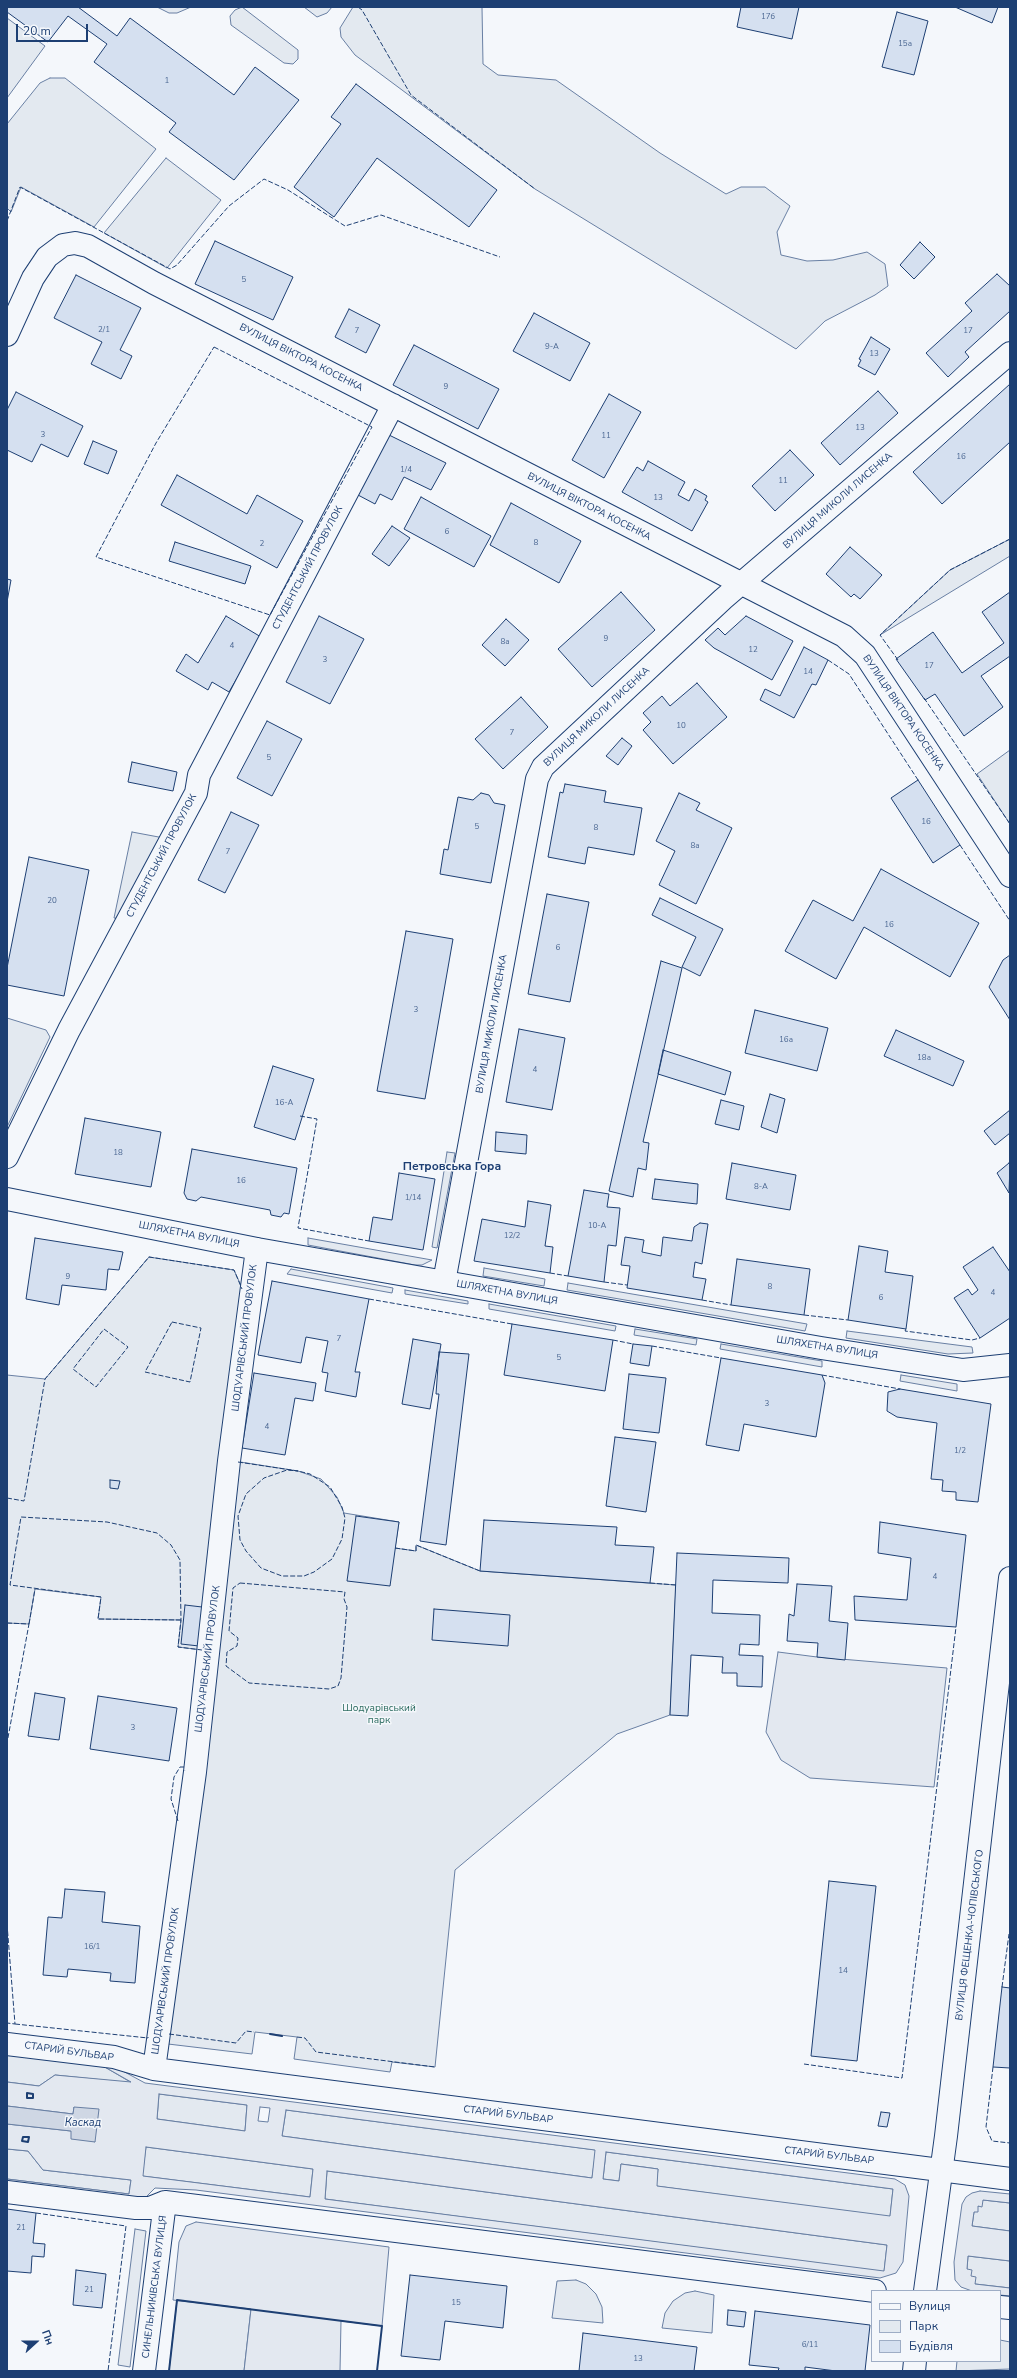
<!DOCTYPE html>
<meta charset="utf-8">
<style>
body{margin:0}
#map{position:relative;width:1017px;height:2378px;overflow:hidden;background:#f4f7fb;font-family:"Nunito Sans",sans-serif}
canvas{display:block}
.frame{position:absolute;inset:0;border:8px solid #1d3f73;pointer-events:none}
.legend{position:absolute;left:871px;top:2290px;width:130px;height:72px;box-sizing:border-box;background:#f4f7fb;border:1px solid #9eadc5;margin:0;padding:5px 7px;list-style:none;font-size:12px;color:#1d3f73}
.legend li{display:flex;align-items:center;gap:8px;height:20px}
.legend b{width:20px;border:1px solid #9eadc5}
.north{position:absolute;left:16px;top:2322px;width:40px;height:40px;-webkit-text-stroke:3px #f4f7fb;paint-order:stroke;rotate:69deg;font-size:11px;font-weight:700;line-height:16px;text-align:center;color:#1d3f73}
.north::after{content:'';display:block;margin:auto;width:14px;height:18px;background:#1d3f73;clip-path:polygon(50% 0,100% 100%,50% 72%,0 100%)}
.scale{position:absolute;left:16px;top:24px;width:72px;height:18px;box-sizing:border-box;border:2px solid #1d3f73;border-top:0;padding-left:5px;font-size:12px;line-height:14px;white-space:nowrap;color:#1d3f73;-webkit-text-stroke:3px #f4f7fb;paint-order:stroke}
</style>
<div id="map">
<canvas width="1017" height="2378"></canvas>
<div class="frame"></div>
<ul class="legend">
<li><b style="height:5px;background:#f4f7fb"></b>Вулиця</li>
<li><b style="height:11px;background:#e3e9f0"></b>Парк</li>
<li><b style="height:11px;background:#d5e0f0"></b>Будівля</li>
</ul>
<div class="north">Пн</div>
<div class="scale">20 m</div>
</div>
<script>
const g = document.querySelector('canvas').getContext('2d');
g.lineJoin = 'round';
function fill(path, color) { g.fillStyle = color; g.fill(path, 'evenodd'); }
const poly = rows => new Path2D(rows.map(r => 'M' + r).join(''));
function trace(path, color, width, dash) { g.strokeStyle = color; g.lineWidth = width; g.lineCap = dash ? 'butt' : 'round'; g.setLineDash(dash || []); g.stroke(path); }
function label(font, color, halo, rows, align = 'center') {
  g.font = font + ' "Nunito Sans",sans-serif'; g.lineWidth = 3; g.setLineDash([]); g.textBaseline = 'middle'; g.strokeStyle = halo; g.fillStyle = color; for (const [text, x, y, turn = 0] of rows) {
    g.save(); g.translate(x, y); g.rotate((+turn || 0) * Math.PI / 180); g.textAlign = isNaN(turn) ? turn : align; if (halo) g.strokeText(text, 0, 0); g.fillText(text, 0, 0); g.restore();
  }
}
const green = poly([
 [157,7,191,7,177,13,169,13,157,7],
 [242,7,298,50,298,59,293,64,284,63,231,25,230,16,235,10,242,7],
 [304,7,332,7,327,13,317,17,304,7],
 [353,7,482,7,483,64,498,75,556,80,660,153,726,194,741,187,765,187,790,206,777,232,781,255,807,261,833,260,867,252,885,264,888,286,875,295,825,321,796,349,535,189,355,55,341,37,340,28,353,7],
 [7,18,45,46,7,98,7,18],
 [50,78,65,78,156,149,94,227,21,187,11,212,7,208,7,124,40,83,50,78],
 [166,158,221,200,167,268,104,233,166,158],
 [1010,539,1010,556,880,635,950,570,1010,539],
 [1010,750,1010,824,977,774,1010,750],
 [132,832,164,838,122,919,114,918,132,832],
 [7,1018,46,1030,50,1037,7,1127,7,1018],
 [447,1152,455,1153,437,1248,432,1247,447,1152],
 [308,1238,432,1260,422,1265,415,1265,308,1245,308,1238],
 [149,1257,234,1270,243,1290,234,1461,298,1471,321,1479,337,1497,344,1513,399,1522,395,1548,416,1551,416,1545,480,1571,676,1585,670,1715,617,1734,455,1870,435,2067,392,2062,390,2072,294,2059,297,2037,255,2032,252,2054,168,2044,202,1650,178,1647,181,1620,98,1619,101,1597,35,1589,29,1624,7,1623,7,1375,45,1379,149,1257],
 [484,1268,545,1279,544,1286,483,1276,484,1268],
 [291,1269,393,1288,392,1293,287,1274,291,1269],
 [568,1283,807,1324,805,1331,567,1290,568,1283],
 [405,1290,468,1301,468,1304,405,1294,405,1290],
 [489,1304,616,1326,615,1331,489,1309,489,1304],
 [635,1329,697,1339,696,1345,634,1335,635,1329],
 [847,1331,972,1347,973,1353,948,1354,846,1338,847,1331],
 [721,1344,822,1361,822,1367,720,1349,721,1344],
 [901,1375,957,1384,957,1391,900,1381,901,1375],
 [7,2055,103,2066,132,2083,55,2075,39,2086,7,2082,7,2055],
 [159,2094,247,2105,245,2131,157,2119,159,2094],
 [286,2110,596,2150,592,2178,282,2136,286,2110],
 [146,2147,313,2169,310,2197,142,2176,146,2147],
 [7,2149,28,2151,43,2170,131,2180,129,2194,7,2179,7,2149],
 [606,2152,893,2189,890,2217,656,2186,658,2169,621,2164,619,2181,603,2179,606,2152],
 [327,2171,887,2245,884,2272,325,2199,327,2171],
 [983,2200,1010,2203,1010,2231,972,2226,974,2212,983,2200],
 [135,2229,146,2231,130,2367,118,2365,135,2229],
 [968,2256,1010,2261,1010,2288,975,2284,967,2269,968,2256],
 [576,2280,586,2284,596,2294,602,2307,603,2323,552,2318,557,2281,576,2280],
 [695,2291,714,2295,712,2333,662,2328,665,2313,673,2301,685,2293,695,2291],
 [177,2300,251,2309,244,2371,169,2371,177,2300],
 [1000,2340,1010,2342,1010,2369,956,2371,957,2361,1000,2361,1000,2340]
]);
fill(green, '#e3e9f0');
trace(green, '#687fa3', 1);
const parking = poly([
 [778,1652,817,1657,947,1668,934,1787,810,1778,781,1760,766,1732,778,1652],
 [108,2063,145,2083,895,2179,905,2185,909,2196,903,2262,896,2273,880,2278,196,2190,155,2188,143,2200,7,2186,7,2179,129,2194,131,2180,43,2170,28,2151,7,2149,7,2124,71,2131,95,2142,74,2107,73,2114,7,2106,7,2082,39,2086,55,2075,131,2082,103,2066,108,2063],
 [159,2094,247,2105,245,2131,157,2119,159,2094],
 [260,2107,270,2108,268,2122,258,2121,260,2107],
 [286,2110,595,2150,592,2178,282,2136,286,2110],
 [146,2147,313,2169,310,2197,143,2176,146,2147],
 [606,2152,893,2189,890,2216,657,2186,658,2169,621,2164,619,2181,603,2179,606,2152],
 [327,2171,887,2245,884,2271,325,2199,327,2171],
 [980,2191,1010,2194,1010,2203,983,2200,982,2207,978,2206,978,2212,974,2212,972,2226,1010,2231,1010,2261,968,2256,967,2269,972,2270,971,2276,976,2277,975,2284,1010,2288,1010,2296,1000,2295,1000,2291,972,2291,961,2287,955,2280,954,2262,962,2204,966,2197,972,2193,980,2191],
 [196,2222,389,2247,382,2326,341,2321,340,2371,244,2371,251,2309,173,2300,179,2242,186,2226,196,2222]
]);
fill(parking, '#e3e8f0');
trace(parking, '#687fa3', 1);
const water = poly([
 [7,2106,73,2114,74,2107,99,2109,95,2142,71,2139,71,2131,7,2124,7,2106]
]);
fill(water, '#cfd7e4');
trace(water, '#687fa3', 1);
const building = poly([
 [7,7,78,7,117,36,130,18,234,95,255,67,299,100,234,180,169,132,176,123,94,62,107,44,68,16,48,42,7,12,7,7],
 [741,7,799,7,792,39,737,27,741,7],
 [955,7,998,7,992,23,955,7],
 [897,12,928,21,914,75,882,67,897,12],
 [356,84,497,190,469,227,377,158,334,217,294,187,341,124,331,117,356,84],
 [215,241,293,277,273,320,195,284,215,241],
 [920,242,935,257,914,279,900,265,920,242],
 [997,274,1010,286,1010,311,965,352,969,357,948,377,926,353,972,311,965,303,997,274],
 [76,275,141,308,120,350,132,356,121,379,91,364,102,342,54,318,76,275],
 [349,309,380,325,366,353,335,337,349,309],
 [534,313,590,343,570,381,513,351,534,313],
 [871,337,890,349,875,375,858,366,861,360,859,359,871,337],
 [414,345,499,389,478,429,393,385,414,345],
 [1010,384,1010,442,942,504,913,472,1010,384],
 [878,391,898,413,840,465,821,443,878,391],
 [16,392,83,426,68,457,41,444,32,462,7,450,7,410,16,392],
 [609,394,641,412,604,478,572,460,609,394],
 [389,435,446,463,431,490,404,477,392,500,380,494,375,504,358,495,389,435],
 [93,441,117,451,108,474,84,464,93,441],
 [790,450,814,475,775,511,752,486,790,450],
 [648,461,685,482,678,495,689,501,695,489,707,496,705,500,708,502,692,531,622,492,637,467,643,471,648,461],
 [177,475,247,514,257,495,303,521,277,568,161,505,177,475],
 [421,497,491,536,474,567,404,529,421,497],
 [511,503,581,541,559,583,490,545,511,503],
 [392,526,410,538,389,566,372,554,392,526],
 [175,542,251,566,245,584,169,561,175,542],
 [850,547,882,575,860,599,854,594,851,597,826,574,850,547],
 [7,579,11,580,7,602,7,579],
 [621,592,655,630,592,687,558,649,621,592],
 [1010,592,1010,656,981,676,1003,707,964,736,935,694,925,700,896,659,933,632,962,673,1004,643,982,612,1010,592],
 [226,616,261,637,229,692,212,682,208,690,176,671,186,654,198,663,226,616],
 [319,616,364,639,330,704,286,682,319,616],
 [746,616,793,641,772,680,714,648,705,640,718,628,725,635,746,616],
 [506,619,529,640,505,666,482,645,506,619],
 [804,647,828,660,816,685,812,684,794,718,760,700,765,689,780,696,804,647],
 [697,683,727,717,673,764,643,730,651,722,643,713,662,696,670,706,697,683],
 [521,697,548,727,503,769,475,739,521,697],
 [267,721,302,739,272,796,237,778,267,721],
 [622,738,632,746,618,765,606,756,622,738],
 [132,762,177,772,173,791,128,782,132,762],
 [918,780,960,845,933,863,891,798,918,780],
 [565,784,606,791,604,802,642,808,634,855,588,847,585,864,548,857,560,792,563,793,565,784],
 [481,793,489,795,494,803,505,805,491,883,440,874,444,849,448,850,458,797,473,800,481,793],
 [679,793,700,803,696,810,732,828,696,904,659,885,675,851,656,841,679,793],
 [231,812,259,825,225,893,198,880,231,812],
 [29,857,89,870,64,996,7,985,7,968,29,857],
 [881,869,979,923,950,977,864,927,836,979,785,951,813,900,853,921,881,869],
 [547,894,589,902,570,1002,528,994,547,894],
 [660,898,723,929,700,976,682,967,696,937,652,915,660,898],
 [406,931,453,939,425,1099,377,1091,406,931],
 [1010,955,1010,1020,989,987,1003,960,1010,955],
 [661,961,682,968,643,1142,649,1143,646,1170,638,1168,633,1197,609,1191,661,961],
 [755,1010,828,1028,817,1071,745,1053,755,1010],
 [519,1029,565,1038,552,1110,506,1102,519,1029],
 [896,1030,964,1061,953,1086,884,1056,896,1030],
 [663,1050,731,1072,725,1095,658,1074,663,1050],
 [273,1066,314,1079,295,1140,254,1127,273,1066],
 [770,1094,785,1099,777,1133,761,1127,770,1094],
 [721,1100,744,1106,739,1130,715,1124,721,1100],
 [1010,1110,1010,1133,995,1145,984,1131,1010,1110],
 [85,1118,161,1132,151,1187,75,1174,85,1118],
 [496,1132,527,1135,526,1154,495,1151,496,1132],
 [192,1149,297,1168,289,1214,284,1213,281,1217,271,1215,270,1210,201,1197,196,1201,187,1199,184,1193,192,1149],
 [732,1163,796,1175,790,1210,726,1199,732,1163],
 [1009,1163,1010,1164,1009,1193,997,1173,1009,1163],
 [399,1173,435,1179,423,1250,369,1241,373,1217,392,1220,399,1173],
 [655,1179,698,1184,697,1204,652,1199,655,1179],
 [584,1190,609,1194,607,1207,620,1208,616,1246,608,1245,604,1282,568,1276,584,1190],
 [528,1201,551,1205,545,1246,553,1247,550,1273,474,1261,482,1219,525,1227,528,1201],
 [700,1223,708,1224,702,1264,695,1262,693,1277,706,1279,702,1300,627,1288,630,1266,621,1265,625,1237,644,1240,642,1252,661,1256,663,1237,692,1241,694,1227,700,1223],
 [35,1238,123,1252,119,1270,108,1269,106,1290,62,1285,59,1305,26,1299,35,1238],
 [859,1246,888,1251,885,1272,913,1276,906,1329,848,1320,859,1246],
 [993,1247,1010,1272,1010,1318,980,1338,954,1298,968,1289,972,1295,978,1290,963,1267,993,1247],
 [737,1259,810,1269,804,1315,731,1305,737,1259],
 [272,1281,369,1299,355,1372,360,1372,356,1397,325,1391,328,1373,322,1372,328,1341,306,1337,301,1363,258,1355,272,1281],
 [512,1324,613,1340,605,1391,504,1375,512,1324],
 [413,1339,441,1344,430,1409,402,1404,413,1339],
 [633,1344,652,1346,649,1366,630,1363,633,1344],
 [439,1352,469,1354,446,1545,420,1541,439,1394,436,1394,439,1352],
 [721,1358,822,1375,825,1383,816,1437,744,1424,739,1451,706,1445,721,1358],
 [254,1373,316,1383,313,1401,295,1398,285,1455,242,1448,254,1373],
 [629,1374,666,1378,659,1433,623,1429,629,1374],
 [900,1389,991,1404,978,1502,956,1500,956,1492,942,1491,943,1480,931,1479,937,1423,897,1417,887,1411,888,1392,900,1389],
 [615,1437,656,1442,646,1512,606,1506,615,1437],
 [110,1480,120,1481,118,1489,110,1488,110,1480],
 [356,1516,399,1522,390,1586,347,1581,356,1516],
 [484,1520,617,1527,615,1545,654,1547,650,1583,480,1571,484,1520],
 [880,1522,966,1535,956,1627,855,1620,854,1596,907,1600,911,1558,878,1553,880,1522],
 [677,1553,789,1558,788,1583,713,1580,712,1613,760,1615,759,1645,740,1644,739,1655,763,1656,762,1687,737,1686,737,1673,722,1673,723,1657,691,1655,688,1716,670,1715,677,1553],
 [797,1584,832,1586,829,1621,848,1623,845,1660,817,1657,818,1643,787,1641,789,1614,794,1616,797,1584],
 [185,1605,202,1607,199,1646,181,1644,185,1605],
 [434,1609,510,1615,508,1646,432,1640,434,1609],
 [35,1693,65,1698,59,1740,28,1736,35,1693],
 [98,1696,177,1708,169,1761,90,1749,98,1696],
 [829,1881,876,1886,857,2061,811,2056,829,1881],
 [65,1889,105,1892,102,1922,140,1926,135,1983,110,1981,111,1973,68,1969,67,1977,43,1975,48,1917,62,1918,65,1889],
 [1002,1987,1010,1988,1010,2068,993,2067,1002,1987],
 [881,2112,890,2113,887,2127,878,2126,881,2112],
 [7,2209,36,2213,33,2243,45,2244,44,2257,32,2256,31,2273,7,2271,7,2209],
 [76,2270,106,2274,102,2308,73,2305,76,2270],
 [410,2275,507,2286,503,2328,445,2321,440,2360,401,2356,410,2275],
 [728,2310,746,2312,744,2327,727,2325,728,2310],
 [755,2311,870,2325,865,2371,836,2371,805,2367,805,2371,778,2371,779,2368,749,2365,755,2311],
 [583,2333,697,2347,694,2371,579,2371,583,2333]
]);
fill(building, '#d5e0f0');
trace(building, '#1d3f73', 1);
const street = poly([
 [7,335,33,278,47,257,63,245,75,243,88,246,154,283,844,636,865,655,1010,876],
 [7,1157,69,1030,196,793,199,775,393,405],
 [7,1199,257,1249,821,1348,963,1370,1010,1365],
 [444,1282,537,779,543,767,723,599,1010,353],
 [7,2044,114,2057,154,2069,1010,2179],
 [154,2069,195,1772,229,1461,257,1249],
 [7,2192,136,2208,150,2208,165,2202,875,2291],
 [1000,2307,1010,2308],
 [144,2371,165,2202]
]);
const secondary = poly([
 [925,2291,946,2136,1010,1578],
 [914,2371,915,2361]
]);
trace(street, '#1d3f73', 24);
trace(secondary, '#1d3f73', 24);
trace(street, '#f4f7fb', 22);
trace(secondary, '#f4f7fb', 22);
trace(poly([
 [358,7,362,10,411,95,535,189],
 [7,221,20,187,170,269,177,265,229,206,264,179,288,190,345,226,381,215,500,257],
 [214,347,372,427,270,615,96,557,156,443,214,347],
 [828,660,849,674,918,780],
 [898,660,880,635,950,570,1010,539],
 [924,698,1010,824],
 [960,845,1010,921],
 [300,1116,317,1119,298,1228,369,1241],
 [550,1273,568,1276],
 [604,1282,627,1285],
 [369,1299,512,1324],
 [702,1300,731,1305],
 [804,1315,848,1320],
 [172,1322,201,1328,190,1382,145,1372,172,1322],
 [104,1329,128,1347,96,1387,73,1369,104,1329],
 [906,1329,905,1331,972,1340,980,1338],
 [613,1340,633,1344],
 [652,1346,721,1358],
 [822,1375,900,1389],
 [238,1462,298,1471,310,1474,330,1487,342,1507,345,1518,342,1539,332,1559,314,1572,304,1576,282,1576,261,1568,246,1551,240,1540,238,1516,246,1494,264,1478,287,1470,298,1471],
 [7,1498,24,1501,45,1379,149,1257,234,1270,242,1289],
 [395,1548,416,1551,416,1545,480,1571],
 [240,1583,345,1592,344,1599,347,1607,341,1678,338,1686,329,1689,249,1683,226,1666,227,1652,237,1646,238,1638,229,1631,233,1588,240,1583],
 [650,1583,676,1585],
 [181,1620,98,1619,101,1597,10,1585,21,1517,107,1522,157,1533,171,1545,180,1560,181,1620,178,1647,202,1650],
 [7,1623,29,1624,7,1743],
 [29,1624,35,1589],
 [178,1821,171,1799,174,1777,180,1767,186,1767],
 [7,1924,15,2024,7,2023],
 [1002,1987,1009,1934],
 [15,2024,148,2038,148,2037],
 [169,2034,236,2043,246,2031,254,2032],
 [297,2037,305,2038,316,2052,435,2067],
 [804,2064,902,2078,956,1627],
 [993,2067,986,2127,992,2141,1010,2143],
 [36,2213,126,2226,108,2371]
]), '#1d3f73', 1, [5, 2]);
trace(poly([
 [270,2034,282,2036],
 [27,2093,33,2094,33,2098,27,2098,27,2093],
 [23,2137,29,2137,28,2142,22,2141,23,2137],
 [169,2371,177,2300,382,2326,377,2371]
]), '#1d3f73', 2);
label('8px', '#4b6792', null, [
 ["17б",768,17],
 ["15а",905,44],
 ["1",167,81],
 ["5",244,280],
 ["2/1",104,330],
 ["7",357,331],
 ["17",968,331],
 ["9-А",552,347],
 ["13",874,354],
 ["9",446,387],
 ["13",860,428],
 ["3",43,435],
 ["11",606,436],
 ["16",961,457],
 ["1/4",406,470],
 ["11",783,481],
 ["13",658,498],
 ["6",447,532],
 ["8",536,543],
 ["2",262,544],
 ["9",606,639],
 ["8а",505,642],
 ["4",232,646],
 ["12",753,650],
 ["3",325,660],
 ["17",929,666],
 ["14",808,672],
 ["10",681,726],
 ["7",512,733],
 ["5",269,758],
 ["16",926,822],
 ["5",477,827],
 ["8",596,828],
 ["8а",695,846],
 ["7",228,852],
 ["20",52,901],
 ["16",889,925],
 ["6",558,948],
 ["3",416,1010],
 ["16а",786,1040],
 ["18а",924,1058],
 ["4",535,1070],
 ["16-А",284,1103],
 ["18",118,1153],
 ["16",241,1181],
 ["8-А",761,1187],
 ["1/14",413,1198],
 ["10-А",597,1226],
 ["12/2",512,1236],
 ["9",68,1277],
 ["8",770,1287],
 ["4",993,1293],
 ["6",881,1298],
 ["7",339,1339],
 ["5",559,1358],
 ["3",767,1404],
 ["4",267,1427],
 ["1/2",960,1451],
 ["4",935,1577],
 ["3",133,1728],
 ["16/1",92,1947],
 ["14",843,1971],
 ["21",21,2228],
 ["21",89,2290],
 ["15",456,2303],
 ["6/11",810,2345],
 ["13",638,2359]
]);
label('10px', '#1d3f73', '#f4f7fb', [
 ["ВУЛИЦЯ ВІКТОРА КОСЕНКА",301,358,27],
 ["ВУЛИЦЯ МИКОЛИ ЛИСЕНКА",838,501,-41],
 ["ВУЛИЦЯ ВІКТОРА КОСЕНКА",589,507,27],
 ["СТУДЕНТСЬКИЙ ПРОВУЛОК",308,568,-62],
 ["ВУЛИЦЯ ВІКТОРА КОСЕНКА",903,713,56],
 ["ВУЛИЦЯ МИКОЛИ ЛИСЕНКА",597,717,-43],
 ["СТУДЕНТСЬКИЙ ПРОВУЛОК",162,856,-62],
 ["ВУЛИЦЯ МИКОЛИ ЛИСЕНКА",492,1024,-80],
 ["ШЛЯХЕТНА ВУЛИЦЯ",189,1235,11],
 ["ШЛЯХЕТНА ВУЛИЦЯ",507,1293,10],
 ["ШОДУАРІВСЬКИЙ ПРОВУЛОК",245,1338,-83],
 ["ШЛЯХЕТНА ВУЛИЦЯ",827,1348,9],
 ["ШОДУАРІВСЬКИЙ ПРОВУЛОК",208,1659,-83],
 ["ВУЛИЦЯ ФЕЩЕНКА-ЧОПІВСЬКОГО",970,1935,-83],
 ["ШОДУАРІВСЬКИЙ ПРОВУЛОК",166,1981,-82],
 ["СТАРИЙ БУЛЬВАР",69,2052,8],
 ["СТАРИЙ БУЛЬВАР",508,2115,7],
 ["СТАРИЙ БУЛЬВАР",829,2156,7],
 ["СИНЕЛЬНИКІВСЬКА ВУЛИЦЯ",155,2287,-83]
]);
label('10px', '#2c6c60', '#f4f7fb', [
 ["Шодуарівський",379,1709],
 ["парк",379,1721]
]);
label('italic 11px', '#1d3f73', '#f4f7fb', [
 ["Каскад",83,2123]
]);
label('bold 12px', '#1d3f73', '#f4f7fb', [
 ["Петровська Гора",452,1167]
]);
</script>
